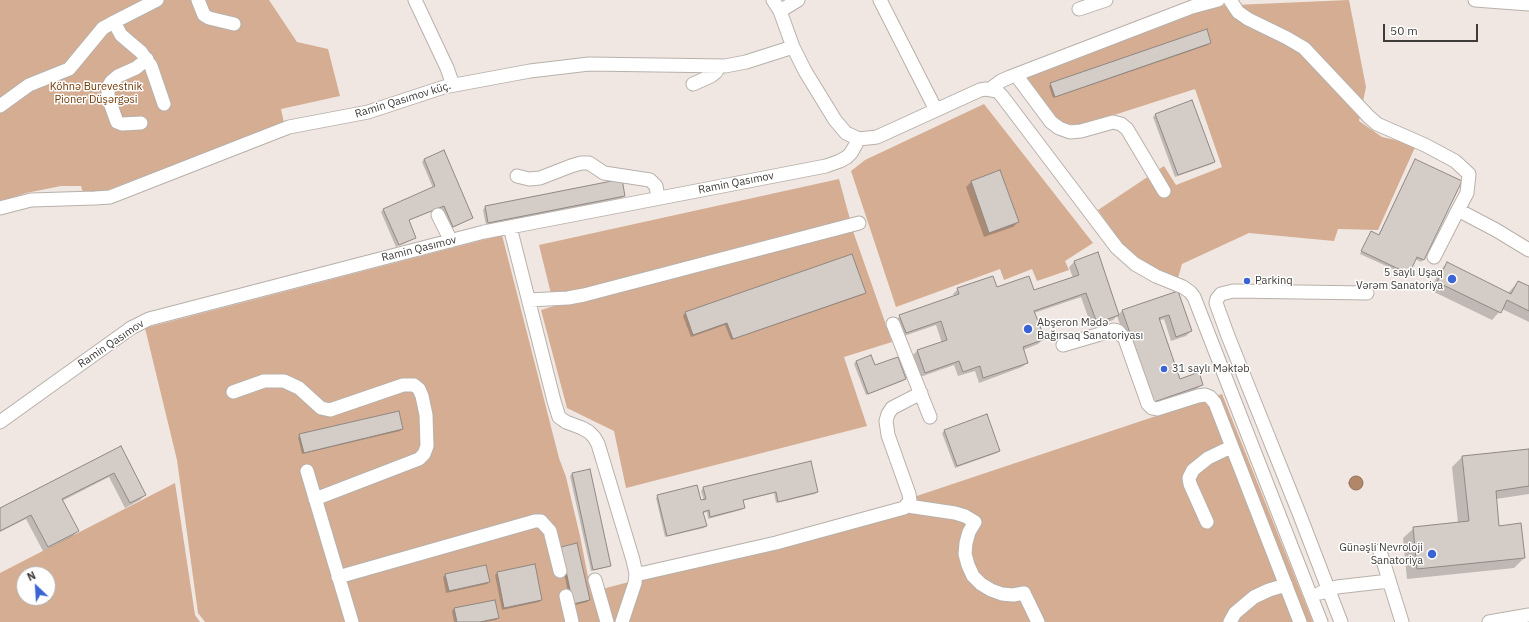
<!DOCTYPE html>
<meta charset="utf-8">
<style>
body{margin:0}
#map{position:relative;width:1529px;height:622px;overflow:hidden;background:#f0e7e2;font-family:"IBM Plex Sans",sans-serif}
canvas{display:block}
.north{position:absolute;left:16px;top:566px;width:40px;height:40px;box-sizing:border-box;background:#fff;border:1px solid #b2b1b0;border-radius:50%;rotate:335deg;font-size:11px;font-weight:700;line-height:16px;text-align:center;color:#3f3c39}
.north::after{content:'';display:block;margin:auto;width:14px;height:18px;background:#3a63d4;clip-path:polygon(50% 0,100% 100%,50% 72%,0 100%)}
.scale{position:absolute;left:1383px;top:24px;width:95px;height:18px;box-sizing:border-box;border:2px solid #3f3c39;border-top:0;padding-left:5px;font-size:12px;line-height:14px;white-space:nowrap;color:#3f3c39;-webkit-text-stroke:3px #fff;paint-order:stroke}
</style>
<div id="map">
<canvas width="1529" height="622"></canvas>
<div class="north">N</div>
<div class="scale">50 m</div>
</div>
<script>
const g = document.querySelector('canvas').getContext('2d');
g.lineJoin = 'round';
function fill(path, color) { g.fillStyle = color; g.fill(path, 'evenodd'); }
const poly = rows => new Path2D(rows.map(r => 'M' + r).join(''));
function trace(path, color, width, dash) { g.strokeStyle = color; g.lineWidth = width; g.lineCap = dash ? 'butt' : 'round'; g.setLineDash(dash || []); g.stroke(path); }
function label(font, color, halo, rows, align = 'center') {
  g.font = font + ' "IBM Plex Sans",sans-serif'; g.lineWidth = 3; g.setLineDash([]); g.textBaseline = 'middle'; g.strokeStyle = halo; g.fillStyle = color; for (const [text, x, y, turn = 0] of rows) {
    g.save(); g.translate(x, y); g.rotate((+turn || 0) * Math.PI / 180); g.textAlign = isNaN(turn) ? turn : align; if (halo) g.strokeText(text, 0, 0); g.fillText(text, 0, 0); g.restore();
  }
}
fill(poly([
 [0,0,269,0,297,42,328,49,340,96,281,109,284,123,105,191,83,193,81,186,61,186,26,193,0,202],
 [1349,0,1366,87,1359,121,1382,137,1416,145,1378,230,1338,229,1334,241,1249,233,1182,264,1178,278,1138,260,1123,246,1098,210,1164,166,1176,185,1222,167,1195,89,1083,125,1068,124,1057,119,1026,77,1212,6],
 [984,104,1093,243,1065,261,1069,270,1037,281,1032,269,1004,280,1000,269,896,307,851,171,865,160],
 [839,179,854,234,892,342,844,357,867,426,626,488,614,431,567,408,541,310,554,306,539,245],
 [502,235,559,458,566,477,580,536,591,592,776,543,1222,394,1313,622,205,622,198,613,177,460,145,328],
 [175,483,195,615,200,622,0,622,0,573],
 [24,574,48,574,48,598,24,598]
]), '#d4ad92');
const water = poly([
 '1349 483a7 7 0 1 1 14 0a7 7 0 1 1-14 0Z'
]);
fill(water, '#b18669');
trace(water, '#8f705b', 1);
fill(poly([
 [1210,42,1208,45,1053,98,1049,86,1051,84],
 [1155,115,1214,161,1212,164,1175,177,1153,117],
 [424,159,472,218,450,229,441,207,408,221,415,238,396,247,381,212,383,210,433,188,422,162],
 [1415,160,1460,181,1423,260,1421,262,1415,259,1406,275,1360,254,1371,232,1378,236],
 [971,182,1018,222,1013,227,984,237,966,187],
 [624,196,622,198,486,225,483,210,485,207],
 [1097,254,1118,315,1122,311,1177,292,1191,331,1186,336,1171,341,1164,319,1158,321,1179,380,1202,384,1197,389,1149,406,1117,316,1113,320,1092,328,1081,297,1034,313,1043,339,1038,344,1023,350,1027,363,1022,367,979,383,975,371,958,376,954,365,920,377,912,356,917,351,942,343,936,325,901,337,895,321,900,316,954,297,953,294,958,289,996,289,1034,292,1073,278,1069,267,1074,262],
 [852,256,865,292,862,295,731,340,725,325,691,337,683,316,685,313],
 [1447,263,1508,293,1518,282,1529,287,1529,322,1502,309,1492,320,1430,290,1440,271],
 [856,361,874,366,905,379,903,381,866,395,854,364],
 [986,416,999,451,997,453,955,468,942,433,944,431],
 [402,429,400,431,302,454,298,437,300,435],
 [121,447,145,495,140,500,125,508,109,477,62,501,78,531,73,536,43,551,26,519,0,532,0,509],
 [1529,450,1529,494,1496,499,1498,527,1524,558,1514,568,1407,579,1403,538,1414,528,1458,523,1452,467,1462,457],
 [810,462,817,492,815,494,776,503,774,493,742,501,744,508,741,510,708,519,707,512,703,513,706,526,704,528,665,537,656,498,658,496,700,501,704,501,701,491,703,488],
 [572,474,610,565,608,567,591,571,570,476],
 [561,548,589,600,587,602,571,606,559,550],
 [534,565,541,600,539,602,502,610,495,575,497,573],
 [485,566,489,582,487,584,446,593,443,577,445,575],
 [454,609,498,618,496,620,486,622,454,622,452,611]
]), '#0003');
const building = poly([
 [1207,29,1211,43,1055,97,1050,83,1207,29],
 [1192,100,1215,162,1178,175,1155,114,1192,100],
 [444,150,473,218,453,227,444,206,409,220,416,238,399,245,383,209,435,186,424,159,444,150],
 [1415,159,1462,181,1424,260,1417,257,1409,274,1361,251,1371,231,1379,235,1415,159],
 [1000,170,1019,222,989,233,971,181,1000,170],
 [622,179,625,196,488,223,485,206,622,179],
 [1098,252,1119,315,1097,323,1086,293,1034,311,1045,339,1023,347,1028,363,983,378,980,366,963,372,959,361,925,373,917,350,947,340,941,321,906,333,899,315,959,294,957,288,993,276,997,287,1029,276,1034,290,1079,275,1074,261,1098,252],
 [852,254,866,293,733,339,727,323,693,335,685,312,852,254],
 [1447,262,1511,294,1518,281,1529,286,1529,311,1507,300,1501,313,1437,282,1447,262],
 [1178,291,1192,331,1176,337,1169,315,1159,318,1180,379,1199,372,1203,385,1154,402,1122,310,1178,291],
 [871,355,875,365,898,357,906,379,868,394,856,361,871,355],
 [399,411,403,429,304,453,299,434,399,411],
 [987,414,1000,451,957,466,944,430,987,414],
 [121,446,146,495,130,503,114,473,62,499,79,531,48,547,31,515,0,531,0,508,121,446],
 [1529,449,1529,486,1496,491,1499,526,1521,523,1525,558,1417,569,1413,527,1469,521,1462,456,1529,449],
 [811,461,818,492,778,502,776,492,743,500,745,508,710,517,709,510,703,512,707,526,667,536,657,495,697,485,701,500,706,499,703,487,811,461],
 [590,469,611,566,593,570,572,473,590,469],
 [577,543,590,600,573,604,561,547,577,543],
 [535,564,542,600,504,608,497,572,535,564],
 [486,565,490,582,449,591,445,574,486,565],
 [495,600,499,618,480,622,457,622,454,608,495,600]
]);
fill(building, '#d4ccc6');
trace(building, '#908883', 1);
const minor = poly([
 [198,0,204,15,209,18,234,24],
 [415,0,447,68,453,85],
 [773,0,780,11,793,47,805,71,835,120,846,133,859,139,877,137,980,90,986,89,997,91,1002,96,1117,248,1135,264,1156,276,1183,287,1190,292,1194,297,1321,622],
 [880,0,936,110],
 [1230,0,1238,12,1248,19,1287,38,1304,48,1369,117,1377,124,1425,145,1455,161,1469,174,1467,193,1458,210,1496,230,1529,250],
 [1475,0,1529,4],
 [1079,9,1106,0],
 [780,11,798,0],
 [114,22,157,0],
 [1016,75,1051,122,1059,128,1070,132,1081,131,1113,122,1121,124,1127,129,1164,191],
 [693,84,711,76,716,72,719,66],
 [990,89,1001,81,1010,77,1192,7,1218,0],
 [0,106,29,85,69,69,98,34,103,28,114,22,121,35,141,52,151,66,164,104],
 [141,123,122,124,117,122,108,97,108,87,111,82,118,76,136,68,147,59],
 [517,176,529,179,540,178,571,166,581,163,589,163,604,173,650,180,656,186,658,198],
 [0,208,31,200,95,198,110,197,271,134,289,127,368,112,444,87,530,71,589,64,725,66,746,62,793,47],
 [438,215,451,241],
 [510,227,554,401,559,417,566,422,582,428,589,432,594,437,598,444,633,560,636,574,635,583,622,622],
 [1434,257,1458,210],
 [529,300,568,298,584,295,859,223],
 [893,324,930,417],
 [1063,345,1114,330,1118,331,1125,339,1148,404,1152,408,1157,409,1198,396,1205,395,1210,397,1215,403,1300,622],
 [233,392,264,381,284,381,299,388,321,408,330,410,403,385,414,385,419,389,422,396,426,415,427,446,424,454,419,459,315,499],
 [0,422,131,328,149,319,484,232,826,166,840,161,847,157,851,153,859,139],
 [307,471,352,622],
 [908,506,955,513,965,516,975,522,969,532,966,543,965,554,968,565,973,576,981,584,991,590,1002,594,1013,595,1024,593,1038,622],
 [1207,522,1190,484,1189,478,1193,470,1208,458,1231,447],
 [1380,551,1402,622],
 [636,574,644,573,776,543,904,508,910,501,909,494,888,435,886,421,888,414,892,408,921,393],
 [338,577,535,521,541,521,550,531,560,571],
 [595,580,607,622],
 [1320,593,1337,587,1389,581],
 [566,596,572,622],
 [1230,622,1235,613,1254,597,1269,590,1286,585],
 [1341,622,1299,513,1228,336,1216,303,1217,299,1221,294,1233,291,1367,293],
 [1489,622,1529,615]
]);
trace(minor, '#b8b0aa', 15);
trace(minor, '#fff', 13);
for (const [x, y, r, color] of [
 [1452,279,5,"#3a63d4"],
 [1247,281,4,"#3a63d4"],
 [1028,329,5,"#3a63d4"],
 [1164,369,4,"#3a63d4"],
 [1432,554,5,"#3a63d4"]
]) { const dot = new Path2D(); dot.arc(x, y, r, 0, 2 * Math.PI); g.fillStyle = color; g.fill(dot); trace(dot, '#fff', 1.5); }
label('11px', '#713905', '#fff', [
 ["Köhnə Burevestnik",96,87],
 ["Pioner Düşərgəsi",96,100]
]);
label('11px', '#3f3c39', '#fff', [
 ["Ramin Qasımov küç.",403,100,-17],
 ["Ramin Qasımov",736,183,-11],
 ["Ramin Qasımov",419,249,-14],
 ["Ramin Qasımov",111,344,-34]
]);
label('11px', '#3f3c39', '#fff', [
 ["5 saylı Uşaq",1443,273,"right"],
 ["Vərəm Sanatoriya",1443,286,"right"],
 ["Parkinq",1255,281],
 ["Abşeron Mədə",1037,323],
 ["Bağırsaq Sanatoriyası",1037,336],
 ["31 saylı Məktəb",1172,369],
 ["Günəşli Nevroloji",1423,548,"right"],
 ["Sanatoriya",1423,561,"right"]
], 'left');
</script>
